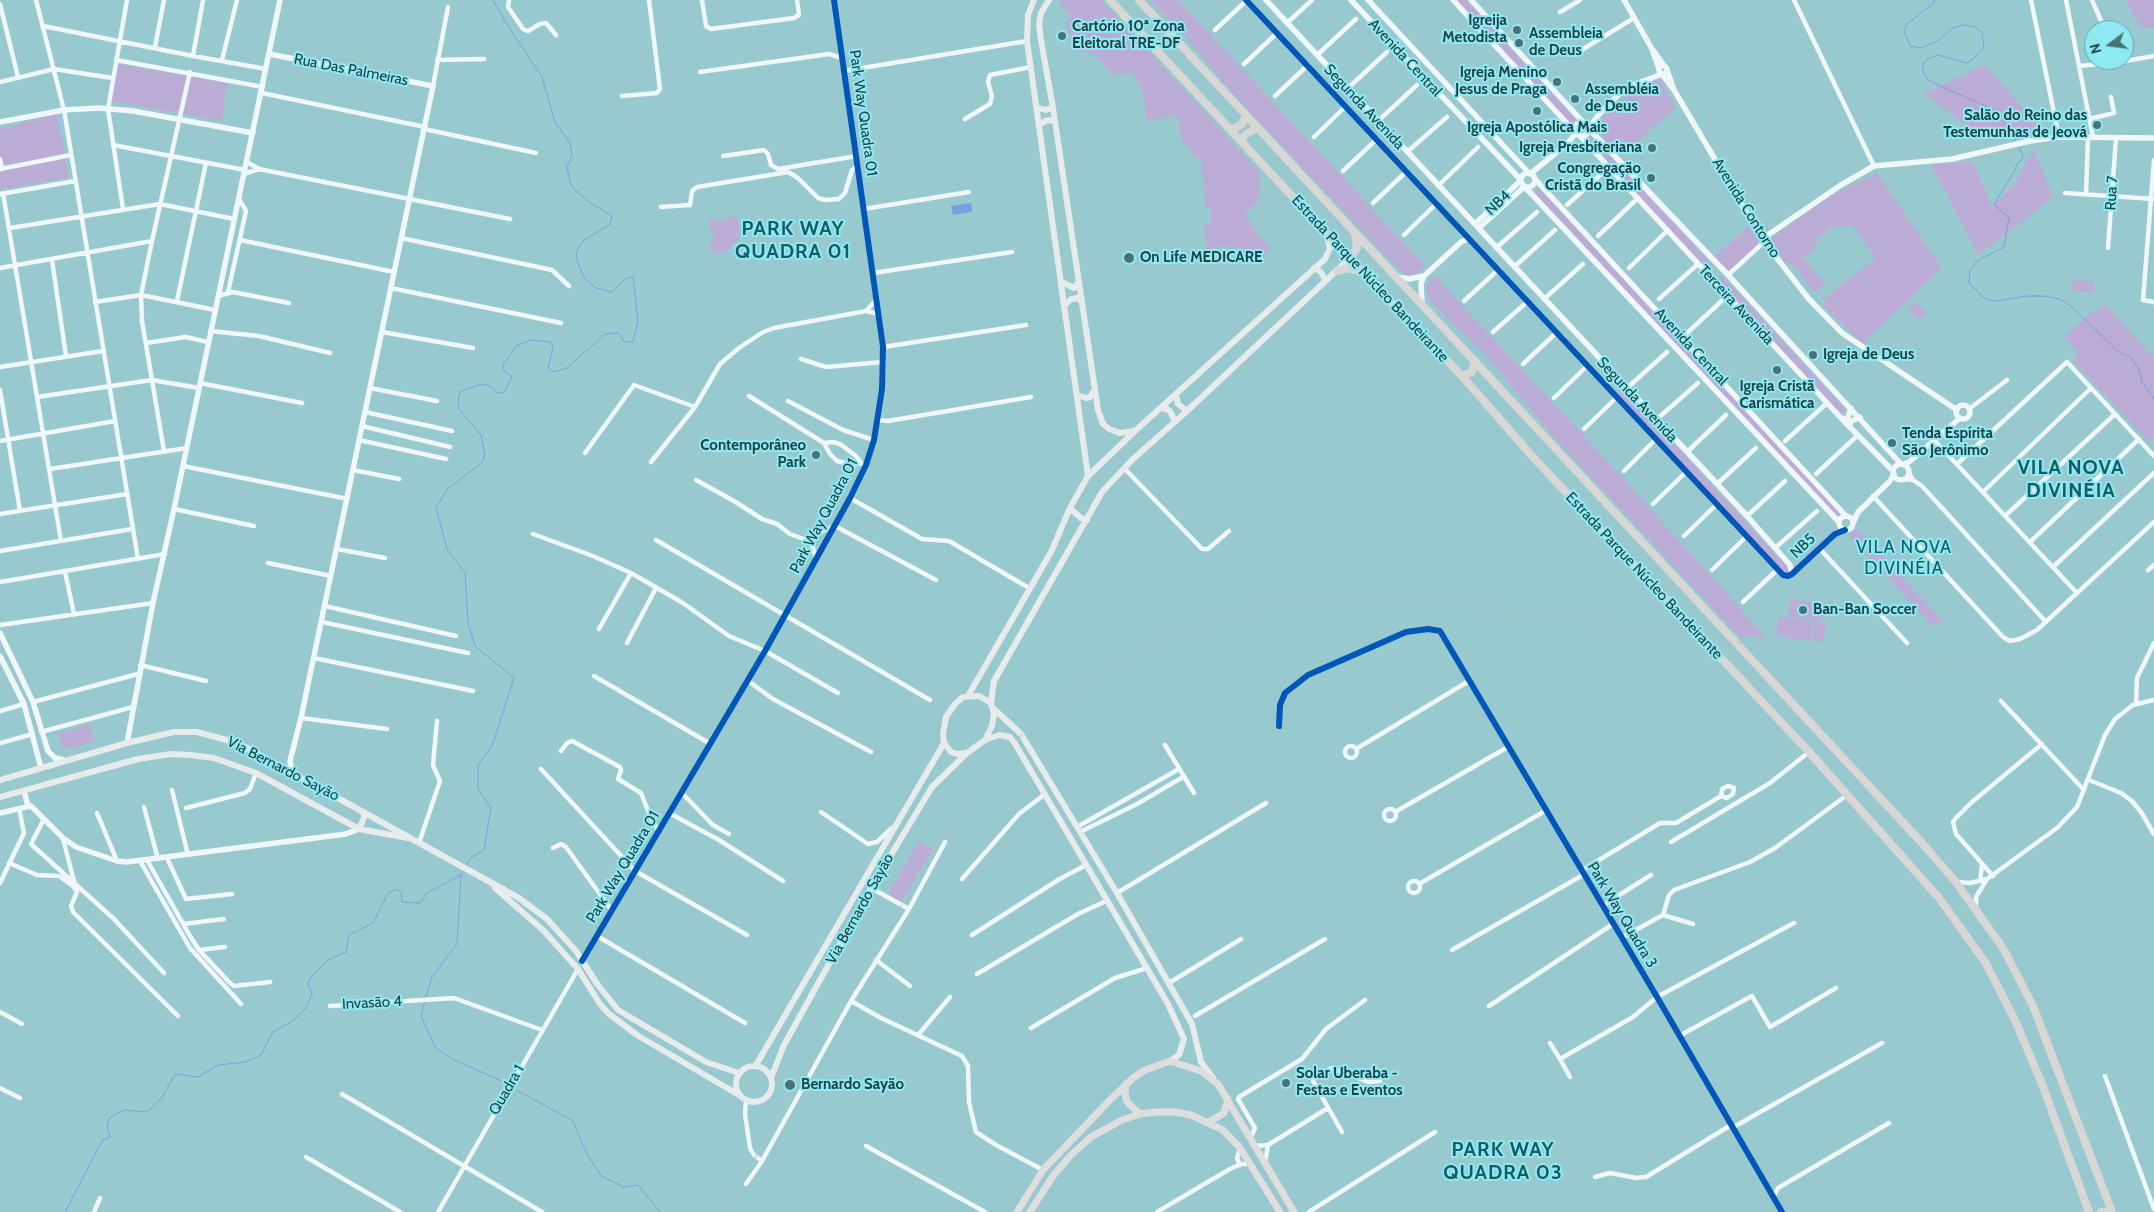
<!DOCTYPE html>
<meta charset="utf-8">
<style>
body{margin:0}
#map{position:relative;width:2154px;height:1212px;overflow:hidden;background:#98c9cf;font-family:Cabin,sans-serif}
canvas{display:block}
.north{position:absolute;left:2084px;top:20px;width:50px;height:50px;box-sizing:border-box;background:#8fe9f3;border:1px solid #62a7ae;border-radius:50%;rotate:255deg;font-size:14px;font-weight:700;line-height:20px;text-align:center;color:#1e4347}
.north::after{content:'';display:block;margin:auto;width:18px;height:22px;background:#497277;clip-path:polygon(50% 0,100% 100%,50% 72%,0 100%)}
</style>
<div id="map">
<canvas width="2154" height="1212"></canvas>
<div class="north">N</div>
</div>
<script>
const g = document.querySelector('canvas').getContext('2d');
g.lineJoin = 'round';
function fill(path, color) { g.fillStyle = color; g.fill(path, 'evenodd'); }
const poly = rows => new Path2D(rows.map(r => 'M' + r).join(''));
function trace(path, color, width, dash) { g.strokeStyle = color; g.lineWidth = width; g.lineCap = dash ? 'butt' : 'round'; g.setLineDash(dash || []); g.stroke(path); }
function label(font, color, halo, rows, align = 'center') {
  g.font = font + ' Cabin,sans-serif'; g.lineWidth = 4; g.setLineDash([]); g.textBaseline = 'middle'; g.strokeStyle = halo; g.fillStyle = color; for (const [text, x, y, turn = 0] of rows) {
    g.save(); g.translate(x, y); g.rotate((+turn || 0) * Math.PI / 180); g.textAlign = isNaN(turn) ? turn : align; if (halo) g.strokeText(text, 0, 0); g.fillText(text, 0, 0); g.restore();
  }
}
fill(poly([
 [1061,0,1101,0,1259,171,1260,198,1245,214,1257,233,1271,248,1256,265,1240,259,1237,248,1223,246,1207,250,1204,226,1211,224,1211,208,1206,208,1201,158,1194,157,1188,146,1182,142,1177,116,1146,121,1146,111,1142,90,1131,72,1113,75,1094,54,1074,51,1066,22,1070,17,1059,2],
 [1150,0,1178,0,1426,267,1413,275,1407,275,1400,271,1234,95,1184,35],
 [1455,0,1467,0,1578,121,1572,127],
 [2125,0,2154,0,2154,28,2141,27],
 [118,64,227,83,222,121,111,101],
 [1984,65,2045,132,1987,141,1924,94],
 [1659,78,1676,107,1621,156,1593,126,1621,100],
 [57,114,69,178,0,189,0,129],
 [1592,134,1715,268,1708,275,1585,141],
 [2034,148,2053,198,1978,255,1931,165,1973,162,1992,207,2016,182],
 [1877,173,1942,268,1867,339,1865,345,1827,310,1824,304,1826,297,1876,258,1852,226,1831,227,1817,240,1814,250,1803,257,1825,284,1815,293,1793,265,1784,262,1769,240,1830,196],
 [1539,188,1841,514,1836,520,1532,193],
 [733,216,737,217,740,226,739,239,729,249,717,254,712,254,711,245,714,236,710,230,709,221,713,218,721,221],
 [1749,226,1759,244,1729,272,1714,257],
 [1435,276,1609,463,1766,637,1740,637,1550,433,1490,360,1429,300,1426,288],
 [1722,276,1847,411,1840,414,1715,282],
 [2073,280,2094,281,2094,293,2072,291],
 [1915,301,1927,314,1918,321,1908,308],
 [2106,305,2154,358,2154,437,2149,442,2073,361,2078,353,2064,338,2089,314],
 [1623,388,1790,570,1785,575,1616,394],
 [1856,528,1945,623,1932,625,1848,535],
 [1791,599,1824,604,1821,621,1788,616],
 [1779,617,1813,621,1810,642,1776,635],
 [1814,622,1826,623,1823,642,1812,640],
 [89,724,95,742,63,749,58,734],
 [919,841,933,849,901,902,888,894]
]), '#bbacd6');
fill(poly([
 [971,203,972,212,953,215,951,206]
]), '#76a0e0');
trace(poly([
 [1934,0,1934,3,1908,23,1904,30,1910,46,1922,48,1937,41,1953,28,1962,25,1975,27,1982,32,1984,47,1972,60,1966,63,1938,55,1927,59,1923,64,1923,71,1927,79,1934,83,1999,112,2016,142],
 [2018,145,2023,156,2022,160,2017,164,2014,172,1994,204,2009,218,2004,247,1977,261,1970,270,1969,283,1982,296,1989,300,1996,301,2027,296,2044,296,2060,299,2071,306,2120,353,2131,357,2139,370,2142,382,2154,399],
 [466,866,470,859,484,850,491,808,478,789,478,765,492,746,514,678,475,646,468,623,465,573,447,549,436,508,447,489,482,463,485,455,481,435,459,409,458,399,461,391,483,384,492,387,497,393,504,393,512,377,504,371,503,365,517,345,532,340,551,342,553,348,548,368,554,372,567,368,605,334,618,333,625,342,633,342,638,321,633,277,625,279,612,292,596,288,585,279,578,264,576,252,583,241,610,224,612,216,589,202,571,186,567,167,572,156,570,143,555,122,542,77,506,23,493,0],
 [426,997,432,977,457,944,461,876],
 [425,1001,421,1016,435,1047,452,1059,504,1082],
 [518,1091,573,1121,586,1152,601,1176,624,1187,638,1185,660,1212],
 [65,1212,102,1141,110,1137,107,1127,109,1118,124,1110,147,1112,161,1099,174,1076,178,1074,198,1077,218,1065,246,1062,261,1055,273,1032,294,1020,305,1009,312,995,308,983,311,977,328,960,346,952,349,935,373,923,388,893,397,889,401,893,402,902,420,903,427,893,461,875,463,871]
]), '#76a0e0', 1);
trace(poly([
 [36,0,64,110,138,559],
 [509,0,508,7,523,29,528,31,540,24,546,23,556,35],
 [702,0,706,26,711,29,794,18,799,15,797,0],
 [1794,0,1874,166],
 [2031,0,2059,137],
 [2066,0,2093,137],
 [2092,0,2105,30],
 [0,4,18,77],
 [1560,12,1580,0],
 [1287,23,1312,0],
 [43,26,193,56,266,69],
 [1215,30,1247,0],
 [155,47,164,0],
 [1580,51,1634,18],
 [1317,55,1356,19],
 [193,56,203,0],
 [116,60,263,87],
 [222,60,237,0],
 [437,60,484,59],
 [1244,64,1277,33],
 [2079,66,2120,62,2154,56],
 [844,71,1027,41],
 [700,72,829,54,842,58],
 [0,82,54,69,112,78],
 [433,86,448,7],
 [1347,89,1387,52],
 [262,93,425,127],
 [622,96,657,93,660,89,649,0],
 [1275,96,1308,65],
 [965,119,990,104,992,96,988,82,990,75,1031,67],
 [2089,119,2114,113,2111,97],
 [1378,121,1417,85],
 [424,129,536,153],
 [1314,137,1346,106],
 [113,145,245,170],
 [1407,152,1447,117],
 [723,156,764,150,768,154,771,165,778,169,857,156],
 [0,159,2,169],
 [2154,160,2143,300,2154,302],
 [247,162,259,169,510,219],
 [0,169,71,155],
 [1343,171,1377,139],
 [244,174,259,169],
 [1438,186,1478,147],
 [3,193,61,541],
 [2065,193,2154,199],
 [1,194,75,181],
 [2086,194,2088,137],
 [1373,203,1407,171],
 [1567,205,1609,167],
 [661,207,690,205,692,191,697,187,788,172,798,178,818,198,825,200,839,199,845,193,852,170,858,166],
 [123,209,108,109,127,0],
 [864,209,969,192],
 [10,228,160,204,234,219],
 [1404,235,1437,203],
 [1598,236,1638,198],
 [401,238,552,270,569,286],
 [240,240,394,272],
 [1496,248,1537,212],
 [2108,248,2116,138],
 [52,260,66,356],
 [1514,267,1555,230],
 [0,268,152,241],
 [1629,268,1668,230],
 [873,273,1012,252],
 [1728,275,1764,242],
 [391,288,561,323],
 [228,292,246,211,239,199],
 [218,296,233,292,289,303],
 [1544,299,1583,264],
 [1659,299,1698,264],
 [177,301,206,163],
 [1464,301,1499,269],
 [95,302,141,295,215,310],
 [866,311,877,299],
 [210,331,259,336,330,353],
 [382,332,473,348],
 [1493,332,1528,301],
 [1686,334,1727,296],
 [146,343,186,337,208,342],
 [883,347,1026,325],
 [801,359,826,367,883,362],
 [1523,364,1557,332],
 [0,367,103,351],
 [200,383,302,403],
 [370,388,437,401],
 [1627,388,1667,352],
 [0,390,20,511],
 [749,396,824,443,830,454,837,461,852,465,861,463],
 [37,397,152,380,199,388],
 [1554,398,1588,365],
 [788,401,843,430,874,440],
 [1969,409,2007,380],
 [365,412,452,431],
 [1657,419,1698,383],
 [878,420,888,421,1031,397],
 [362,426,450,447],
 [1584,429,1617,397],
 [359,440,446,459],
 [1934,440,2077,593],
 [0,441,115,421],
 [1785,441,1827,403],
 [824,443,833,442,840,444,856,456,862,464],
 [164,451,142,321,141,295,152,241,190,72],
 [1687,452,1726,415],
 [585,453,634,385,695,407,720,364,739,348,763,332,774,328,866,311,879,314],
 [651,462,695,407],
 [1957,464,2067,362,2154,456],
 [183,466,343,498],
 [1124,468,1202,549,1208,549,1229,531],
 [50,469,187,448],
 [353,470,399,479],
 [1624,471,1656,439],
 [1909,473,1913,480],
 [1816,474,1858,435],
 [1904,479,1913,480,1922,486,2046,622],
 [696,480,734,501,762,519,777,524,790,534,809,541,813,548,816,559],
 [1717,484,1756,448],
 [1983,492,2091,388],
 [1873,496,2003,637,2010,641,2020,639,2037,630,2154,522],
 [850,498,922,539,949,541,1029,588],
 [1653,504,1687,471],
 [174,509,254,526],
 [0,514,127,494],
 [1747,516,1785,481],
 [2005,516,2115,414],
 [533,534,593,556,631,573,683,603,729,636,765,651,838,693],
 [1684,536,1717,504],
 [804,539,835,526,936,580],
 [656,540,930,700],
 [2030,542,2139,439],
 [1775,548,1817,511],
 [1819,548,1907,643],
 [337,549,385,558],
 [0,551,132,529],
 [268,563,331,576],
 [2053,567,2154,473],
 [1712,570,1747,536],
 [2148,570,2154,565],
 [65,572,74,614],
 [0,582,165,554],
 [1743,602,1778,569],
 [325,606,456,636],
 [322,622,468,653],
 [0,625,153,603],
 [599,629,631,573],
 [627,643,656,588],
 [314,658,473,691],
 [140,665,206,681],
 [594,676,709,743],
 [747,680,773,699,871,752],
 [2001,701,2084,790],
 [33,702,138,674],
 [2136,704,2137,678,2154,643],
 [0,711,24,704],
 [301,718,387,729],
 [1279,726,1280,705,1285,693,1308,675,1406,632,1428,629,1440,631],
 [41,732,133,707],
 [0,743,33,734],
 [1165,745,1194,793],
 '1345 752a6 6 0 1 1 12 0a6 6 0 1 1-12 0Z',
 [1356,749,1469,681],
 [561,751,567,743,572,741,620,767,621,770,618,779,641,793,652,821,659,831],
 [541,769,635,871,747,935],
 [2089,780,2121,793,2132,801,2141,812,2154,834],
 [172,790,188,855],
 [681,792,713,825,729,834],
 [144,807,158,859],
 [186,808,245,793,250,789,256,773],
 '1384 815a6 6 0 1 1 12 0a6 6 0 1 1-12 0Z',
 [821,812,868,844,877,842,892,828],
 [1395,812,1508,747],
 [97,813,117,861],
 [669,813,719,840,783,881],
 [44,819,31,844,114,919,164,973],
 [1077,827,1179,769],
 [1080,832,1137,804,1183,777],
 [63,839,74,881],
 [1671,842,1770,783,1809,752],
 [419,843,440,781,433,765,437,721],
 [553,848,561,844,566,847,612,911],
 [167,858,186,899,232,894],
 [147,860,190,936,199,950,230,983,234,986,270,982],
 [140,861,190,948,241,1004],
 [9,863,37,875,59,876,73,886,77,892,71,906,73,912,178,1016],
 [1581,871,1660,823,1676,823,1721,796,1727,798,1733,794,1734,788,1728,786,1722,789,1721,796],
 [1993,876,1956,834,1953,822,1956,818,1972,802,2042,744],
 [962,879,1019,814,1045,794],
 '1408 887a6 6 0 1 1 12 0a6 6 0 1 1-12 0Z',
 [1980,881,1982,865],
 [1956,882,1970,883,1987,879,2057,828,2077,807,2105,735,2115,719,2133,705,2154,700],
 [0,883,24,833,19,808],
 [1419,884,1545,811],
 [871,888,909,909],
 [1117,893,1266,803],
 [1602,906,1651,875],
 [1976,907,1976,897,1987,879],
 [1663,915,1669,895,1674,890,1750,862,1775,848,1847,795],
 [183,924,224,919],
 [972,935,1058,880,1086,865],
 [597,936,745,1023],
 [1621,938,1663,915,1693,924],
 [199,950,225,947],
 [1452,950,1583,875],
 [876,960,910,986],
 [977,974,1078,914,1106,901],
 [1169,983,1241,939],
 [851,1001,881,1018,962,1056,968,1066,969,1102,976,1132,996,1145,1043,1170],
 [330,1006,454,998,542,1030],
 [1489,1006,1613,924],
 [0,1012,22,1024],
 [1195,1016,1325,939],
 [1031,1028,1115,978,1147,968],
 [918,1035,950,997],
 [1679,1036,1752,996,1770,1027,1836,988],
 [1550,1043,1560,1059,1633,1017,1657,997,1794,923],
 [1560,1059,1570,1077],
 [2105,1076,2154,1209],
 [0,1088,20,1098],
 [342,1094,542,1212],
 [746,1100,745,1114,750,1148,754,1155,762,1161],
 [1732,1128,1882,1043],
 [1342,1132,1313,1081,1314,1077,1332,1068,1368,1082,1380,1081],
 [1250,1139,1255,1128,1238,1099,1239,1097,1302,1059,1326,1029,1365,1000],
 [866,1146,985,1212],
 [1254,1146,1268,1145,1328,1108],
 [306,1157,400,1212],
 [1265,1163,1268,1145],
 [1240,1165,1237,1158,1240,1148],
 [1595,1177,1610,1173,1636,1178,1646,1177,1731,1125],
 [746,1184,762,1161,851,1001,909,909,945,842],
 [1773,1197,1778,1188,1889,1123],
 [94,1212,100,1198],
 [438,1212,578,969],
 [1157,1212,1230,1169,1241,1164,1250,1164],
 [1309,1212,1435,1132]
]), '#f0f7f8', 4.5);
trace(poly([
 [1246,0,1783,575,1788,576,1792,574,1835,534,1845,530],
 [1266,0,1747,516,1790,565,1792,574],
 [1351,0,1521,180],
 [1368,0,1529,173],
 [1453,0,1575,132],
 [1471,0,1582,121],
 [1624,0,1652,49,1659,69],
 [1654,51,1664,66],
 [269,54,433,86,301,718,290,761,292,772],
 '1659 70a4 4 0 1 1 8 0a4 4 0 1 1-8 0Z',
 [1667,70,1674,90],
 [1662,74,1674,90,1762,239,1808,298,1842,333,1957,410],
 '1575 129a7 7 0 1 1 14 0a7 7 0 1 1-14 0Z',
 [0,122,64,110,99,108,133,111,253,133],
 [1589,128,1600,113,1618,95,1633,85,1662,74],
 [1589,129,1728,275,1901,464],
 [1580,136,1841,418,1893,471],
 '1521 180a7 7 0 1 1 14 0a7 7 0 1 1-14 0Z',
 [1530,174,1567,144,1576,133],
 [1534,178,1846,516],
 [1525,187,1839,522],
 [1475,224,1520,181],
 [1479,228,1524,187],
 [1762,239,1841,185,1874,166,1952,159,2030,141,2059,137,2154,138],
 [1397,277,1409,279,1424,276],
 [1422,304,1421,284,1424,276,1461,242,1469,238],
 '1956 412a7 7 0 1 1 14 0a7 7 0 1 1-14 0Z',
 [1841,418,1845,419,1848,417,1851,408],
 [1850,427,1850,422,1860,417],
 [1903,464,1909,462,1960,418],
 '1893 472a8 8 0 1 1 16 0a8 8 0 1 1-16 0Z',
 '1839 523a7 7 0 1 1 14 0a7 7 0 1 1-14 0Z',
 [1853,523,1858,512,1890,481,1894,474],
 [1440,631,1657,997,1782,1212],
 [0,633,33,702,48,751,55,758,64,760],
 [0,656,24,704,41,768],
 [127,743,153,603,174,509,280,0],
 [24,791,28,806],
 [0,813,31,806,63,838,76,847,117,861,127,862,346,834,359,829],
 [582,961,765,651,850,498,866,465,874,440,882,389,883,347,834,0]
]), '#f0f7f8', 5.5);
trace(poly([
 [1034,0,1028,15,1027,41,1088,476],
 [1049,0,1041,13,1039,24,1041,40,1053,108,1098,410,1103,424,1109,429,1120,433,1134,431],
 [1036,107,1045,110,1053,108],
 [1039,124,1048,120,1055,121],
 [1314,268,1321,272,1325,280],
 [1062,282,1074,288,1079,282],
 [1064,306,1071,299,1078,298,1081,301],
 [1077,395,1086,398,1090,397,1094,391],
 [1176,395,1178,404,1187,411],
 [1161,408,1167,409,1170,411,1175,422],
 [1070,508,1081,518,1087,520],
 [968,696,1051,552,1070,508,1088,476,1135,431,1325,259,1330,248,1326,234],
 [991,703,994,681,1102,492,1132,460,1187,411,1350,258],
 [993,708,1021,734,1117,893,1192,1024,1201,1062,1213,1078],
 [966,753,957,754,951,752,944,743,943,734,946,717,955,704,963,697,979,696,991,703,994,714,992,726,985,740],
 [0,780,127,743,174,732,197,732,238,743,519,898,547,919,576,951,598,985,618,1010,706,1062,739,1073],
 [0,797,138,759,171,754,190,755,214,758,256,773,359,829,408,838],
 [359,829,364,818,364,812],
 [495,888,543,930,578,969,600,1004,609,1014,637,1035,739,1095],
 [756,1065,944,743],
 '736 1084a18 18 0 1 1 36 0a18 18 0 1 1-36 0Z',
 [771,1078,784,1045,871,888,932,787,967,753,985,740,999,735,1010,737,1014,742,1168,1004,1184,1039,1179,1055,1170,1061]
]), '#e7ebeb', 6);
trace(poly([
 [1126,1084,1125,1094,1127,1102,1140,1114],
 [1209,1122,1224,1113,1228,1099],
 [1017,1212,1043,1170,1109,1101,1133,1078,1145,1070,1170,1061,1201,1071,1218,1084,1294,1212],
 [1030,1212,1053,1176,1070,1156,1091,1137,1122,1120,1140,1114,1157,1112,1176,1112,1191,1115,1223,1130,1240,1148,1280,1212]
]), '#dfdedf', 7);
trace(poly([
 [1110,0,1381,292,1462,376,1532,456,1809,752,1939,898,1985,962,2015,1020,2042,1084,2089,1212],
 [1139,0,1922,843,1955,881,2003,948,2033,1006,2112,1212],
 [1231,130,1241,125,1247,116],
 [1241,141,1246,134,1258,128],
 [1350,258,1357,248,1355,232],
 [1337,271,1349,268,1362,272],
 [1462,376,1472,372,1475,361],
 [2101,1212,2106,1212]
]), '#d9d6d6', 8);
trace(poly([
 [724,1212,944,832,977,784,1014,742,1037,720,1106,668,1176,632,1261,605,1305,599,1348,594,1421,597,1901,666,1946,668,2021,660,2052,653,2079,643,2154,606]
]), '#b3c1c3', 1, [10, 5]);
trace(poly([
 [1246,0,1783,575,1788,576,1792,574,1835,534,1845,530],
 [1279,726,1280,705,1285,693,1308,675,1406,632,1428,629,1440,631,1657,997,1782,1212],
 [582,961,765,651,850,498,866,465,874,440,882,389,883,347,834,0]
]), '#0057b8', 6);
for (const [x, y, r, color] of [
 [1517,30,5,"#497277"],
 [1062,36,5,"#497277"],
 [1519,43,5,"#497277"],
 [1557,82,5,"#497277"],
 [1575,99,5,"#497277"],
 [1537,111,5,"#497277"],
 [2097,125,5,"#497277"],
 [1652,148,5,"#497277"],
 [1651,178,5,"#497277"],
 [1129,258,6,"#497277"],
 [1813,355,5,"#497277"],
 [1777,370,5,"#497277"],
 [1892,443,5,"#497277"],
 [816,455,5,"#497277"],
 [1803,610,5,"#497277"],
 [1286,1083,5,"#497277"],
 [790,1085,6,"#497277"]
]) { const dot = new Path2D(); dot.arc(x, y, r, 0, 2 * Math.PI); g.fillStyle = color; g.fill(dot); trace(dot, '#8fe9f3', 2); }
label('bold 15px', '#1e4347', '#8fe9f3', [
 ["Igreija",1507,21,"right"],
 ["Metodista",1507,38,"right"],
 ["Cartório 10ª Zona",1072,27],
 ["Eleitoral TRE-DF",1072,44],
 ["Assembleia",1529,34],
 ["de Deus",1529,51],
 ["Igreja Menino",1547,73,"right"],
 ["Jesus de Praga",1547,90,"right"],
 ["Assembléia",1585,90],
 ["de Deus",1585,107],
 ["Salão do Reino das",2087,116,"right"],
 ["Testemunhas de Jeová",2087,133,"right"],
 ["Igreja Apostólica Mais",1537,128,"center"],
 ["Igreja Presbiteriana",1642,148,"right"],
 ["Congregação",1641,169,"right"],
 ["Cristã do Brasil",1641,186,"right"],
 ["On Life MEDICARE",1140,258],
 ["Igreja de Deus",1823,355],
 ["Igreja Cristã",1777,387,"center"],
 ["Carismática",1777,404,"center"],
 ["Tenda Espírita",1902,434],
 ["São Jerônimo",1902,451],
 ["Contemporâneo",806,446,"right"],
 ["Park",806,463,"right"],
 ["Ban-Ban Soccer",1813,610],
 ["Solar Uberaba -",1296,1074],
 ["Festas e Eventos",1296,1091],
 ["Bernardo Sayão",801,1085]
], 'left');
label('15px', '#1e4347', '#8fe9f3', [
 ["Avenida Central",1405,58,47],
 ["Rua Das Palmeiras",351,70,11],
 ["Segunda Avenida",1364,107,47],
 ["Park Way Quadra 01",863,113,82],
 ["Rua 7",2112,193,-86],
 ["NB4",1498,203,-44],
 ["Avenida Contorno",1746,208,58],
 ["Estrada Parque Núcleo Bandeirante",1370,279,47],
 ["Terceira Avenida",1736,305,47],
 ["Avenida Central",1691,347,47],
 ["Segunda Avenida",1637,400,47],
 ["Park Way Quadra 01",824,516,-62],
 ["NB5",1803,546,-43],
 ["Estrada Parque Núcleo Bandeirante",1644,576,47],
 ["Via Bernardo Sayão",283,769,27],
 ["Park Way Quadra 01",623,867,-59],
 ["Via Bernardo Sayão",860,909,-61],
 ["Park Way Quadra 3",1622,915,59],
 ["Invasão 4",372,1003,-3],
 ["Quadra 1",507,1090,-60]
]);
g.letterSpacing = '1px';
label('18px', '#135e65', '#8fe9f3', [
 ["VILA NOVA",1904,548],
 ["DIVINÉIA",1904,569]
]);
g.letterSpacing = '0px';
g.letterSpacing = '1px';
label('bold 20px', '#135e65', '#8fe9f3', [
 ["PARK WAY",793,229],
 ["QUADRA 01",793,252],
 ["VILA NOVA",2071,468],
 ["DIVINÉIA",2071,491],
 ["PARK WAY",1503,1150],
 ["QUADRA 03",1503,1173]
]);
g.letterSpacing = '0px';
</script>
